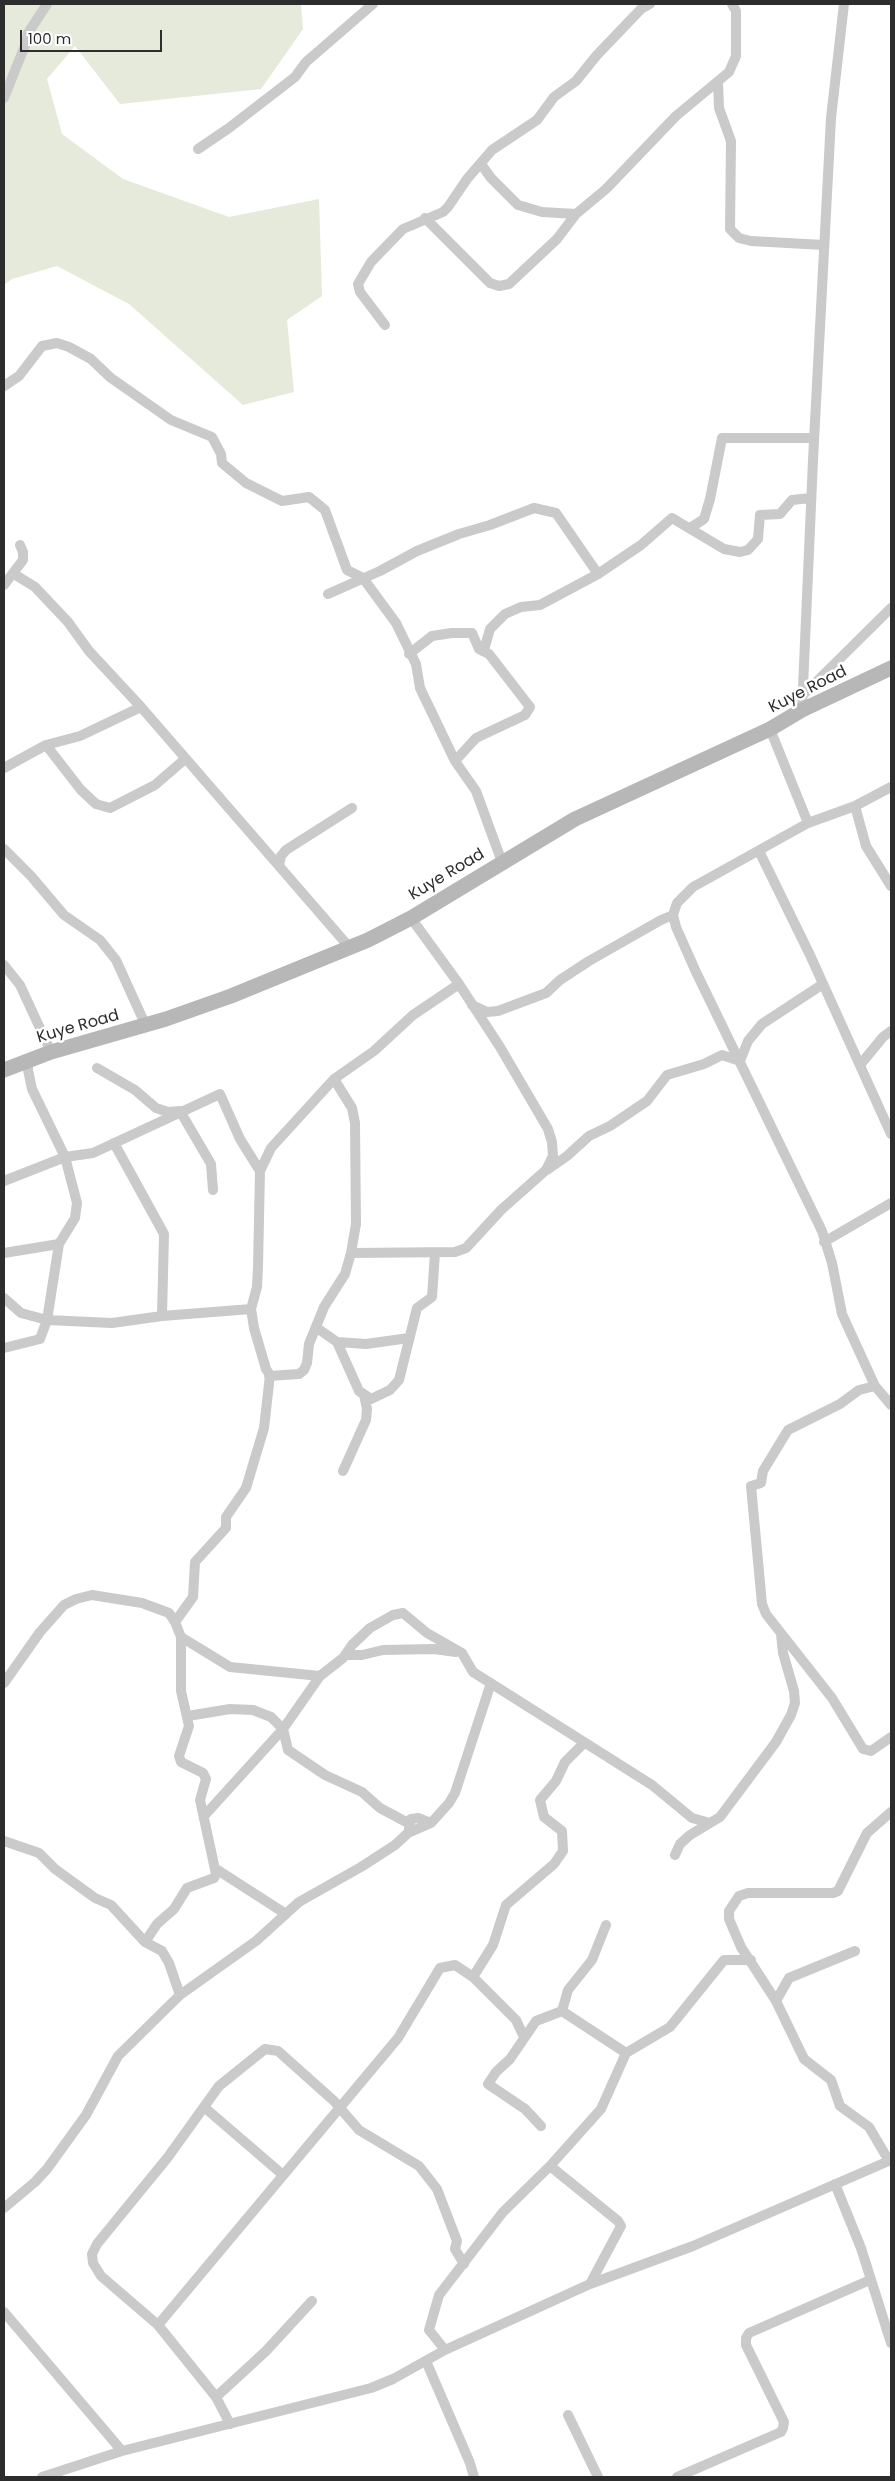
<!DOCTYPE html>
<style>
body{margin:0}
#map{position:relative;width:895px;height:2481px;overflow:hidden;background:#fff;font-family:Poppins,sans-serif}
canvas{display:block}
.frame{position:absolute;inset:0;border:5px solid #2d2d2d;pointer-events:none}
.scale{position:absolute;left:20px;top:30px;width:142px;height:22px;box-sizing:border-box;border:2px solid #2d2d2d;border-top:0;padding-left:6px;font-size:15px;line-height:18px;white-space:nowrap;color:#2d2d2d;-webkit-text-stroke:4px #fff;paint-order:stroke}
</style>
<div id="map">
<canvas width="895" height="2481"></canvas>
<div class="frame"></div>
<div class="scale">100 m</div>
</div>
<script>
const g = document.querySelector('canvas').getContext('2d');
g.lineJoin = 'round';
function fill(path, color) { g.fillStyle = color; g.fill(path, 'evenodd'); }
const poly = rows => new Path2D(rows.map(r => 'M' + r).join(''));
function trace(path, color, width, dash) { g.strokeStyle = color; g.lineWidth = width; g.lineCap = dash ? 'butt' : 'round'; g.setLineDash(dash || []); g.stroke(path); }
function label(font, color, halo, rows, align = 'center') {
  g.font = font + ' Poppins,sans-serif'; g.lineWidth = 5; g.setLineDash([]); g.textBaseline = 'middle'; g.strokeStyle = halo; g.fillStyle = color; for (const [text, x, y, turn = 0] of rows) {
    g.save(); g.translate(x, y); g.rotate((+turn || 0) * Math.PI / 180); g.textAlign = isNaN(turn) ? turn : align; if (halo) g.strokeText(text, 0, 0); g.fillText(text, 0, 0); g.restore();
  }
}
fill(poly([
 [4,4,301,4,303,29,261,89,120,104,75,46,47,79,62,134,123,179,229,217,319,199,322,296,287,320,294,392,243,405,129,304,57,266,12,279,4,285]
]), '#e5eada');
trace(poly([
 [718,82,719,108,731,141,730,229,739,238,751,241,824,245],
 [4,98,26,43,28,33,47,4],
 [198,149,229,128,295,77,306,62,373,4],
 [481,164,491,178,518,205,542,212,576,214],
 [425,218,490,283,499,286,509,284,557,239,576,214,606,189,676,116,729,72,736,56,736,11,732,4],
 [385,325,360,292,358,284,371,262,403,229,443,212,448,207,467,179,492,150,537,120,554,97,576,81,597,55,641,9,650,4],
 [4,386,19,376,42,346,57,343,69,347,91,359,111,378,171,420,212,437,221,454,222,463,246,483,282,501,309,497,325,510,347,570,363,578,396,623,416,664,420,688,455,761,476,791,502,862],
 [690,528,704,519,710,499,722,438,814,438],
 [14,574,35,587,68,622,89,651,141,707,279,866],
 [4,585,23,560,23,552,20,545],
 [328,594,380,571,417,551,459,534,490,525,534,508,556,513,598,574],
 [484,650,490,629,505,614,521,607,540,605,598,574,641,545,672,518,724,549,740,552,748,550,758,539,760,515,780,514,792,500,811,498],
 [409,654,432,636,452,633,472,633,479,649,489,654,530,707,525,715,476,738,455,761],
 [802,696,891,608],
 [802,710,813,460,831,118,844,4],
 [770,729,808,823],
 [46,745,81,790,96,804,110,808,155,785,185,759],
 [4,768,46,745,80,736,141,707],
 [891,787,855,806,808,823,693,887,677,903,673,915,676,927,696,972,822,1231,832,1263,842,1314,875,1386,891,1405],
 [855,806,866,846,891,886],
 [4,849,31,876,64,915,100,940,116,960,146,1026],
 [759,851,810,955,891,1134],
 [350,948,279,866,281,856,286,850,352,808],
 [4,965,20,985,51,1052],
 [472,1005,487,1012,498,1011,546,993,560,980,589,961,661,920,673,915],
 [860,1065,883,1037,891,1031],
 [97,1068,135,1090,156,1108,168,1112,180,1111,211,1164,213,1190],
 [114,1143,164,1234,162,1316],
 [547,1170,567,1156,589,1136,610,1126,647,1101,667,1075,704,1064,722,1055,740,1061,748,1041,762,1024,823,984],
 [4,1181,65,1157,93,1153,220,1094,240,1139,260,1171],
 [824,1242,891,1203],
 [4,1253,59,1244],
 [351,1253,455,1252,466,1248,501,1210,546,1170,553,1156,552,1142,548,1129,500,1047,459,984,411,918],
 [4,1298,21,1313,47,1320,112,1323,162,1316,251,1309],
 [317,1328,337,1342,359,1391,371,1399,390,1390,399,1380,417,1308,432,1297,435,1253],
 [337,1342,366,1344,409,1338],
 [4,1348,40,1339,47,1320,59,1244,75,1218,77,1203,65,1157,32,1089,28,1070,28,1060],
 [269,1376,299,1374,304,1370,307,1363,309,1344,324,1307,345,1274,351,1253,356,1224,355,1123,352,1108,334,1079],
 [875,1386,859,1390,840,1404,788,1430,763,1471,761,1483,751,1486,762,1604,766,1614,832,1698,863,1749,871,1751,891,1737],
 [343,1471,366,1420,367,1409,364,1395],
 [175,1622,193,1597,195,1562,226,1528,226,1517,246,1488,264,1428,270,1375,266,1369,254,1328,251,1309,257,1287,258,1267,260,1171,271,1148,334,1079,374,1051,413,1015,459,984],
 [181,1637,230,1667,320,1676],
 [345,1655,362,1655,383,1650,434,1649,456,1652],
 [4,1683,40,1632,64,1605,76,1599,92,1595,142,1603,169,1613,175,1622,181,1637,181,1691,189,1726,179,1756,181,1762,203,1773,206,1779,200,1800,216,1874,214,1878,187,1888,174,1909,157,1924,145,1942],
 [188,1716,230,1709,253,1710,271,1717,283,1729,288,1750,325,1775,362,1792,380,1808,410,1824],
 [205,1815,283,1729,320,1676,343,1658,352,1645,370,1628,393,1615,403,1613,427,1633,462,1653,473,1672,652,1785,692,1818,710,1823],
 [409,1829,411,1819,418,1818,431,1823],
 [4,1841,39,1853,55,1869,95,1898,111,1905,145,1942,162,1951,169,1963,180,1995],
 [675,1855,680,1844,690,1835,720,1817,776,1742,791,1715,795,1703,794,1691,783,1653,781,1634],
 [216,1869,286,1914],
 [473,1977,493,1945,506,1905,554,1864,563,1851,562,1831,544,1817,540,1800,556,1781,565,1762,584,1743],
 [776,2001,789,1978,855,1951],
 [562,2011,568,1990,592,1960,606,1925],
 [562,2011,626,2053],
 [204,2107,283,2175],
 [541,2126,525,2109,488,2084,496,2072,510,2059,536,2021,562,2011],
 [889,2161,869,2127,840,2106,831,2080,804,2059,776,2001,741,1947,729,1919,729,1911,739,1896,748,1893,833,1893,838,1891,867,1833,891,1812],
 [550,2166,618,2221,621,2226,590,2284],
 [835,2184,861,2248,891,2343],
 [4,2208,35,2182,47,2169,86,2115,118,2056,180,1995,256,1941,299,1902,361,1867,395,1845,408,1833,431,1823,449,1803,455,1793,491,1683],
 [4,2312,122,2451],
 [158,2325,398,2038,440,1968,455,1965,473,1977,516,2020,524,2037],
 [445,2350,429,2330,439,2295,503,2212,550,2166,601,2109,626,2053,670,2027,724,1960,751,1960],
 [426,2361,470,2463,474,2477],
 [216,2397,266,2351,312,2301],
 [568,2415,598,2477],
 [230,2424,216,2397,158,2325,101,2276,93,2263,92,2254,97,2244,168,2157,219,2086,265,2049,278,2051,334,2101,359,2130,419,2166,437,2189,457,2241,455,2249,464,2264],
 [42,2477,122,2451,371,2388,393,2379,445,2350,590,2284,693,2246,891,2160],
 [677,2477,781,2432,783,2428,784,2422,746,2345,746,2338,749,2333,870,2280]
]), '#cacaca', 10);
trace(poly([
 [4,1070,51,1052,166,1019,231,996,368,940,411,918,575,819,770,729,802,710,891,668]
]), '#b7b7b7', 15);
label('16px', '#2d2d2d', '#fff', [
 ["Kuye Road",808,690,-27],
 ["Kuye Road",447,875,-31],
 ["Kuye Road",78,1027,-16]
]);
</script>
